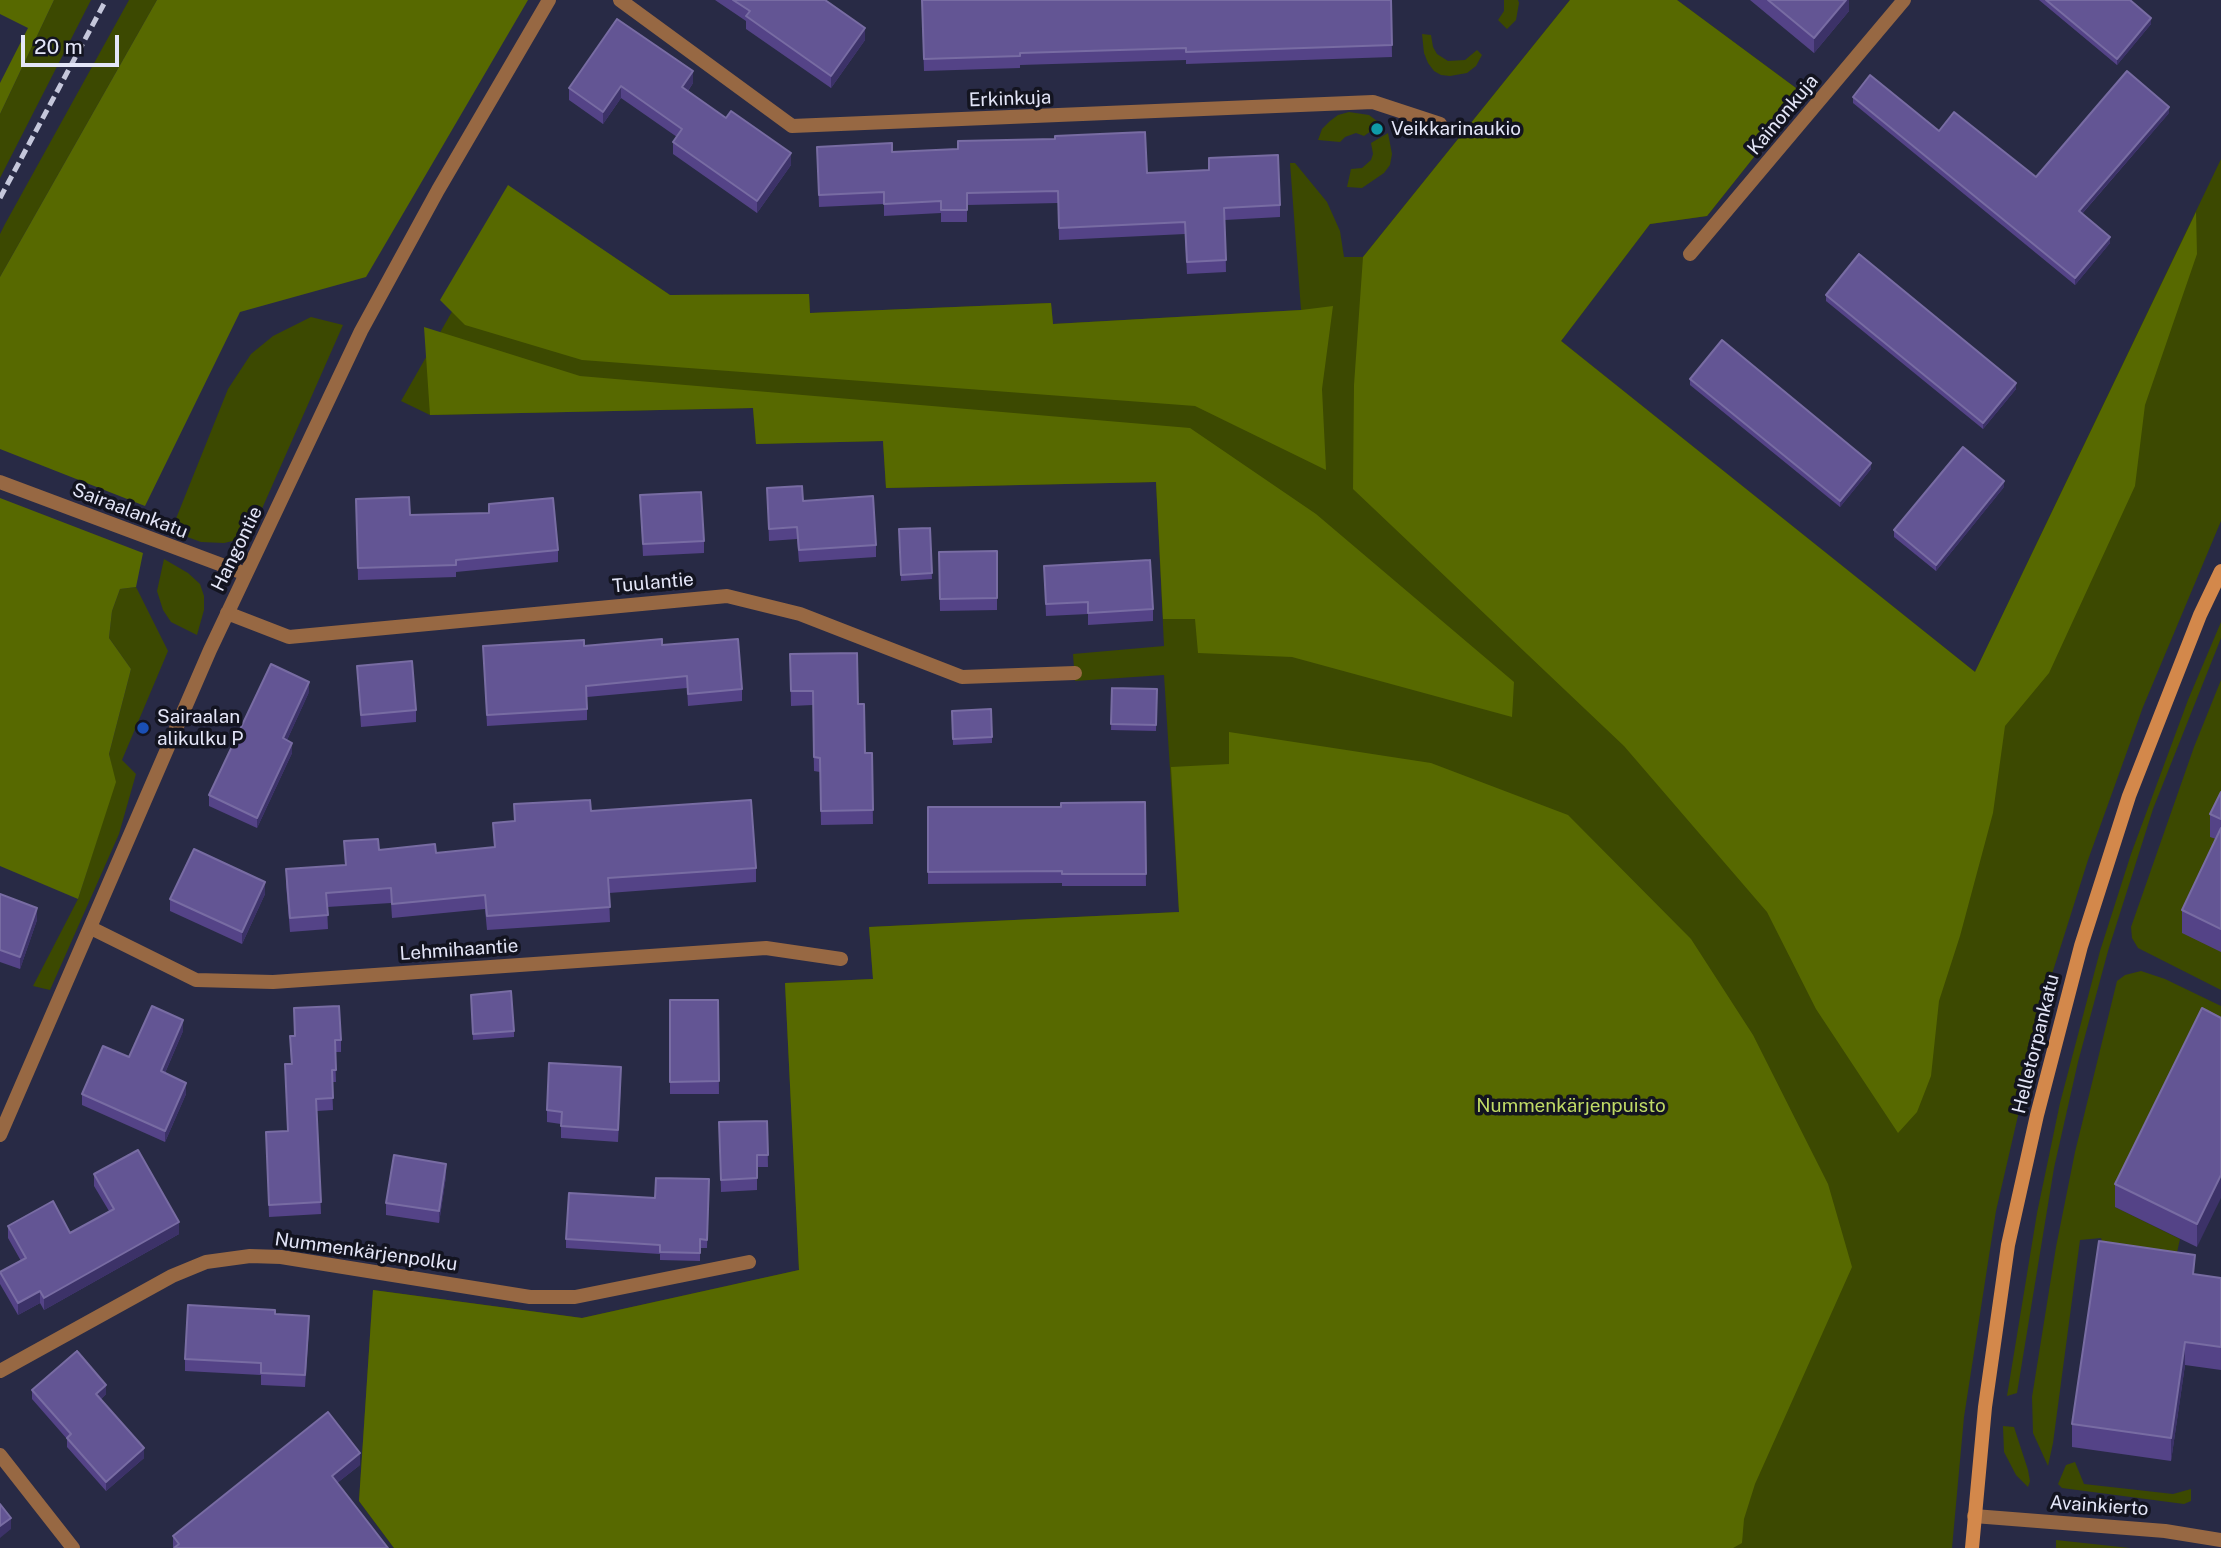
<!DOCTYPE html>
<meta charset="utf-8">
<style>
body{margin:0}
#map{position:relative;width:2221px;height:1548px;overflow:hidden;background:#282a45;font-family:"Public Sans",sans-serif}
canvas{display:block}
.scale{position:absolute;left:21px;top:35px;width:98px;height:32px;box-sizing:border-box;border:4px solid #e4e6f8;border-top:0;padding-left:9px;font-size:21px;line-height:24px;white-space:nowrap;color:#e4e6f8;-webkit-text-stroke:5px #131420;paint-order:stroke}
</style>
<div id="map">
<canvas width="2221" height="1548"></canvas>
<div class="scale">20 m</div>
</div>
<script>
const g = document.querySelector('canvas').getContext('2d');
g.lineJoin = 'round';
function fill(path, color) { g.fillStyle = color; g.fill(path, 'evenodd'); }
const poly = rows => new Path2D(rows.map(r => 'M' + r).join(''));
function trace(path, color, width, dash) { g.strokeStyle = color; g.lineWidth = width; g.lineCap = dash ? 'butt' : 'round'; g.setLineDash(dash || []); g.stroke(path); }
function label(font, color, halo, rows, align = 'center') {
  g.font = font + ' "Public Sans",sans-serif'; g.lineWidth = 7; g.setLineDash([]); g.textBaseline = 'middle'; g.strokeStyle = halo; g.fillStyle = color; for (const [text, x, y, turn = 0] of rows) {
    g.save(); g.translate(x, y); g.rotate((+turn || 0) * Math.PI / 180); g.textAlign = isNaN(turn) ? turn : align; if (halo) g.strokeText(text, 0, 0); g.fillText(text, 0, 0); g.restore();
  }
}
fill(poly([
 [54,0,91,0,0,178,0,114],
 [129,0,157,0,0,277,0,234,5,224],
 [1504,0,1518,0,1519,3,1516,20,1507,29,1498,20,1504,11],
 [1570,0,1677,0,1804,94,1707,216,1650,224,1561,341,1975,672,2221,159,2221,521,2143,707,2088,860,2047,990,1996,1211,1964,1417,1952,1548,394,1548,359,1501,373,1290,582,1318,799,1270,785,983,873,979,869,927,1179,912,1164,675,1075,681,1073,654,1164,646,1156,482,886,488,883,441,756,444,753,408,430,415,401,401,519,194,670,295,809,294,810,313,1051,303,1053,324,1301,310,1290,163,1295,163,1327,202,1340,231,1344,257,1363,257],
 [1422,34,1431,35,1433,47,1437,54,1448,61,1465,60,1477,50,1482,55,1476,66,1467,73,1450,76,1441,75,1434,71,1428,63,1424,53],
 [1349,112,1369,115,1381,124,1364,136,1356,133,1345,137,1340,142,1318,140,1322,129,1330,121,1338,115],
 [1388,133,1392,154,1390,165,1384,173,1362,188,1347,187,1351,169,1362,168,1371,160,1373,154,1371,143],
 [311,317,343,325,257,520,247,533,237,540,224,543,201,542,171,531,228,389,251,354,273,336],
 [164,559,188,573,200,584,204,596,204,610,197,635,171,622,163,610,157,591],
 [136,587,168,651,122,760,136,774,119,834,50,990,33,986,78,899,115,782,109,754,131,669,109,638,112,611,120,589],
 [2221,622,2221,638,2153,809,2108,951,2078,1062,2054,1168,2017,1393,2007,1396,2037,1213,2060,1103,2100,951,2131,854,2188,700],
 [2221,680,2221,990,2138,948,2132,938,2131,927,2194,747],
 [2141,971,2165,979,2221,1006,2221,1041,2115,1207,2180,1239,2172,1275,2110,1266,2101,1238,2080,1240,2053,1443,2048,1466,2033,1433,2032,1397,2056,1247,2075,1152,2117,981,2125,975],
 [2003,1426,2014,1427,2028,1470,2030,1481,2028,1487,2016,1475,2004,1452],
 [2075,1462,2084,1484,2173,1494,2191,1489,2191,1501,2184,1504,2062,1488,2058,1484,2066,1465],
 [2056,1540,2130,1548,2056,1548]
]), '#3c4901');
fill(poly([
 [0,0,54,0,0,114,0,83,28,28,0,14],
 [157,0,528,0,366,277,240,312,145,506,0,449,0,277],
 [1570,0,1677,0,1804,94,1707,216,1650,224,1561,341,1975,672,2196,212,2197,254,2145,405,2135,486,2049,673,2005,726,1993,813,1960,936,1939,1001,1931,1076,1917,1112,1898,1133,1816,1009,1767,912,1624,746,1353,489,1354,385,1363,257],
 [508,185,670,295,809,294,810,313,1051,303,1053,324,1301,310,1333,306,1322,389,1326,470,1195,406,582,360,465,325,440,300],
 [424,327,580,376,1190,428,1316,514,1514,682,1512,717,1292,657,1198,653,1195,619,1163,619,1156,482,886,488,883,441,756,444,753,408,430,415],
 [0,498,143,553,136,587,120,589,112,611,109,638,131,669,109,754,116,782,78,899,0,866],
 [1229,732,1431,763,1568,815,1691,939,1753,1035,1828,1184,1852,1267,1755,1484,1744,1519,1742,1543,1733,1548,394,1548,359,1501,373,1290,582,1318,799,1270,785,983,873,979,869,927,1179,912,1171,767,1229,764]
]), '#576900');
trace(poly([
 [620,0,792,126,1373,102,1440,124],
 [1690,254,1904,0],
 [0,482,246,574],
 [227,613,289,637,727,596,800,614,962,677,1075,673],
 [91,928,196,980,273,982,766,948,841,959],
 [0,1135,210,650,361,331,438,190,549,0],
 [0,1371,172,1276,206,1262,250,1256,281,1257,530,1297,575,1297,749,1262],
 [0,1455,73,1548],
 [1974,1516,2165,1531,2221,1540]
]), '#976843', 14);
trace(poly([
 [1972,1548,1985,1407,2008,1245,2037,1115,2081,946,2129,796,2200,615,2221,571]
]), '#d3884b', 14);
trace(poly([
 [0,198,106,0]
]), '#c5c7db', 5, [10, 5]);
fill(poly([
 [715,0,827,0,826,1,865,40,831,88,746,29,746,21],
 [1391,0,1392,57,1186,64,1186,60,1020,65,1020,68,924,71,922,11],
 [1750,0,1849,0,1849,11,1814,53],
 [2039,0,2130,0,2151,24,2117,65],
 [693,83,688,91,791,165,757,213,673,154,673,142,677,137,621,98,603,124,569,100,569,88],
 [1853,97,1939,131,2036,177,2169,113,2082,214,2110,243,2075,285,1853,103],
 [817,147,892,152,1147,173,1280,205,1280,217,1225,220,1226,272,1187,274,1185,234,1059,240,1058,203,967,205,967,222,941,222,941,213,884,216,884,204,819,207],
 [1826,295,2016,389,1983,429,1826,301],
 [1690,379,1871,469,1840,507,1690,385],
 [2004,487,1936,571,1894,537,1894,530],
 [767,488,803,501,876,545,876,557,799,562,797,539,769,541],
 [640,495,704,541,704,553,643,556],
 [356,499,410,515,489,513,489,504,558,550,558,562,456,572,456,577,358,580],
 [930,528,932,579,901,581,899,529],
 [997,551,997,610,940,611,939,552],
 [1044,566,1153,609,1153,621,1088,625,1088,614,1046,616],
 [662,645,742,689,742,701,688,706,687,688,587,697,587,720,487,726,483,646],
 [790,654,858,704,865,753,872,753,873,824,821,825,820,772,814,771,813,705,791,706],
 [357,666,416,710,416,722,361,727],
 [1112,688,1157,689,1156,731,1111,730],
 [309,692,287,740,292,753,257,828,209,806,209,795],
 [952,711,992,737,992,743,953,745],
 [2221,792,2221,952,2182,933,2182,910,2216,839,2210,837,2210,814],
 [1145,802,1146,886,1062,886,1062,883,928,884,928,807,1061,807],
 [514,804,591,811,756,868,756,882,609,893,610,922,487,930,485,909,392,918,391,903,327,907,328,929,290,932,286,884,286,869,345,865,344,841,379,850,436,853,494,847,493,823,514,822],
 [0,894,37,920,20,969,0,962],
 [265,894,242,944,170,911,170,899],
 [670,1000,718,1000,719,1094,670,1094],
 [471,1001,514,1031,514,1037,473,1040],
 [294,1008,341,1040,341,1052,335,1052,336,1082,332,1082,333,1110,317,1111,321,1214,269,1217,266,1132,288,1131,291,1064,290,1036,295,1036],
 [2202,1008,2197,1247,2115,1207,2115,1184],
 [183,1031,165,1073,186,1094,165,1142,82,1105,82,1094,129,1057],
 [621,1079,618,1142,561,1138,561,1124,547,1122,547,1110],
 [767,1121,768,1167,757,1167,757,1190,721,1192,719,1122],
 [94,1174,179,1234,44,1310,40,1303,18,1315,0,1284,0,1272,21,1261,8,1238,8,1226,70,1233,109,1211,94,1186],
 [446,1176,439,1223,386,1215,386,1203],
 [709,1179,707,1248,700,1248,700,1261,660,1260,660,1254,566,1248,566,1239,655,1198],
 [2195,1274,2221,1278,2221,1370,2185,1365,2171,1461,2072,1447,2072,1424],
 [275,1314,309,1328,305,1387,261,1385,261,1375,185,1371,185,1359],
 [32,1390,106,1394,101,1399,144,1458,106,1491,67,1447,67,1439,32,1399],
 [360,1465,337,1483,388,1548,173,1547,173,1536]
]), '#544387');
fill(poly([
 [1846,0,1849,0,1849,11,1814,53,1814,38],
 [2151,18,2151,24,2117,65,2117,59],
 [865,28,865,40,831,88,831,76],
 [693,71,693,83,682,99,682,87],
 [621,86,621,98,603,124,603,112],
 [2169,107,2169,113,2079,217,2079,211],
 [791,153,791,165,757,213,757,201],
 [2110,237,2110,243,2075,285,2075,278],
 [2016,383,2016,389,1983,429,1983,423],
 [1871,463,1871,469,1840,507,1840,501],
 [2004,481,2004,487,1936,571,1936,565],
 [309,682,309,692,283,749,283,738],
 [292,743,292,753,257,828,257,818],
 [265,882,265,894,242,944,242,932],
 [37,908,37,920,20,969,20,957],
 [183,1020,183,1031,161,1082,161,1071],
 [186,1083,186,1094,165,1142,165,1131],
 [446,1164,446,1176,439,1223,439,1211],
 [2221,1175,2221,1198,2197,1247,2197,1224],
 [179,1222,179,1234,44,1310,44,1298],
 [40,1291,40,1303,18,1315,18,1303],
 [2185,1342,2185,1365,2171,1461,2171,1438],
 [106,1385,106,1394,96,1403,96,1394],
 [144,1448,144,1458,106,1491,106,1482],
 [360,1453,360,1465,332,1487,332,1476],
 [11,1518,11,1529,0,1538,0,1526]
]), '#3c3268');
const building = poly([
 [733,0,825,0,865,28,831,76,746,16,750,11,733,0],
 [922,0,1391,0,1392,45,1186,52,1186,48,1020,53,1020,56,924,59,922,0],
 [1768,0,1846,0,1814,38,1768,0],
 [2046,0,2130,0,2151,18,2117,59,2046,0],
 [617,19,693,71,682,87,726,118,731,111,791,153,757,201,673,142,682,129,621,86,603,112,569,88,617,19],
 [2127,71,2169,107,2079,211,2110,237,2075,278,1853,97,1870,75,1939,131,1954,112,2036,177,2127,71],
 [1145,132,1147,173,1209,170,1209,158,1278,155,1280,205,1224,208,1226,260,1187,262,1185,222,1059,228,1058,191,967,193,967,210,941,210,941,201,884,204,884,192,819,195,817,147,892,143,892,152,958,149,958,141,1055,139,1055,136,1145,132],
 [1859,254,2016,383,1983,423,1826,295,1859,254],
 [1722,340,1871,463,1840,501,1690,379,1722,340],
 [1963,447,2004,481,1936,565,1894,530,1963,447],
 [802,486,803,501,873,496,876,545,799,550,797,527,769,529,767,488,802,486],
 [701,492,704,541,643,544,640,495,701,492],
 [409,497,410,515,489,513,489,504,553,498,558,550,456,560,456,565,358,568,356,499,409,497],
 [930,528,932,573,901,575,899,529,930,528],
 [997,551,997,598,940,599,939,552,997,551],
 [1150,560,1153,609,1088,613,1088,602,1046,604,1044,566,1150,560],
 [662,639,662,645,738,639,742,689,688,694,687,676,586,686,587,709,487,715,483,646,584,640,584,646,662,639],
 [857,653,858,704,864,704,865,753,872,753,873,810,821,811,820,758,814,757,813,691,791,691,790,654,857,653],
 [412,661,416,710,361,715,357,666,412,661],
 [271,664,309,682,283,738,292,743,257,818,209,795,271,664],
 [1112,688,1157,689,1156,725,1111,724,1112,688],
 [991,709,992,737,953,739,952,711,991,709],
 [2221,792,2221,819,2210,814,2221,792],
 [590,800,591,811,751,800,756,868,608,878,610,907,487,916,485,895,392,904,391,888,326,893,328,915,290,918,286,869,346,865,344,841,378,839,379,850,435,844,436,853,495,847,493,823,515,821,514,804,590,800],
 [1145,802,1146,874,1062,874,1062,871,928,872,928,807,1061,807,1061,803,1145,802],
 [2221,828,2221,929,2182,910,2221,828],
 [194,849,265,882,242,932,170,899,194,849],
 [0,894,37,908,20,957,0,950,0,894],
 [511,991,514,1031,473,1034,471,995,511,991],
 [670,1000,718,1000,719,1081,670,1082,670,1000],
 [152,1006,183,1020,161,1071,186,1083,165,1131,82,1094,103,1046,129,1057,152,1006],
 [339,1006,341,1040,335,1040,336,1070,332,1070,333,1098,316,1099,321,1202,269,1205,266,1132,288,1131,285,1064,292,1064,290,1036,295,1036,294,1008,339,1006],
 [2202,1008,2221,1018,2221,1175,2197,1224,2115,1184,2202,1008],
 [549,1063,621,1067,618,1130,561,1126,562,1112,547,1110,549,1063],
 [767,1121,768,1155,757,1155,757,1178,721,1180,719,1122,767,1121],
 [138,1150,179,1222,44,1298,40,1291,18,1303,0,1272,26,1258,8,1226,53,1201,70,1233,114,1209,94,1174,138,1150],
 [394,1155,446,1164,439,1211,386,1203,394,1155],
 [656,1178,709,1179,707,1240,700,1239,700,1253,660,1252,660,1245,566,1239,569,1193,655,1198,656,1178],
 [2099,1241,2195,1255,2193,1274,2221,1278,2221,1347,2185,1342,2171,1438,2072,1424,2099,1241],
 [188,1305,275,1310,275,1314,309,1316,305,1375,261,1373,261,1363,185,1359,188,1305],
 [77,1351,106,1385,96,1394,144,1448,106,1482,67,1438,71,1434,32,1390,77,1351],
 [328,1412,360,1453,332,1476,388,1548,174,1548,179,1544,173,1536,328,1412],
 [0,1504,11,1518,0,1526,0,1504]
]);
fill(building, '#635594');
trace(building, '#786ca3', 2);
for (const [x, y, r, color] of [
 [1377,129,7,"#0f9aa8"],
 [143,728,7,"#1a4fb4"]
]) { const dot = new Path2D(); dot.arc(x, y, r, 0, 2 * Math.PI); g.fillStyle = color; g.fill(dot); trace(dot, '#131420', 2.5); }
label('19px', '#e4e6f8', '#131420', [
 ["Erkinkuja",1010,99,-2],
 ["Kainonkuja",1783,115,-50],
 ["Sairaalankatu",130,511,21],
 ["Hangontie",237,549,-64],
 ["Tuulantie",653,583,-5],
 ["Lehmihaantie",459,950,-4],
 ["Helletorpankatu",2036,1044,-76],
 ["Nummenkärjenpolku",366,1252,8],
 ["Avainkierto",2099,1506,4]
]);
label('19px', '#e4e6f8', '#131420', [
 ["Veikkarinaukio",1391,129],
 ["Sairaalan",157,717],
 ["alikulku P",157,739]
], 'left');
label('19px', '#c0db66', '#131420', [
 ["Nummenkärjenpuisto",1571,1106]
]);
</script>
